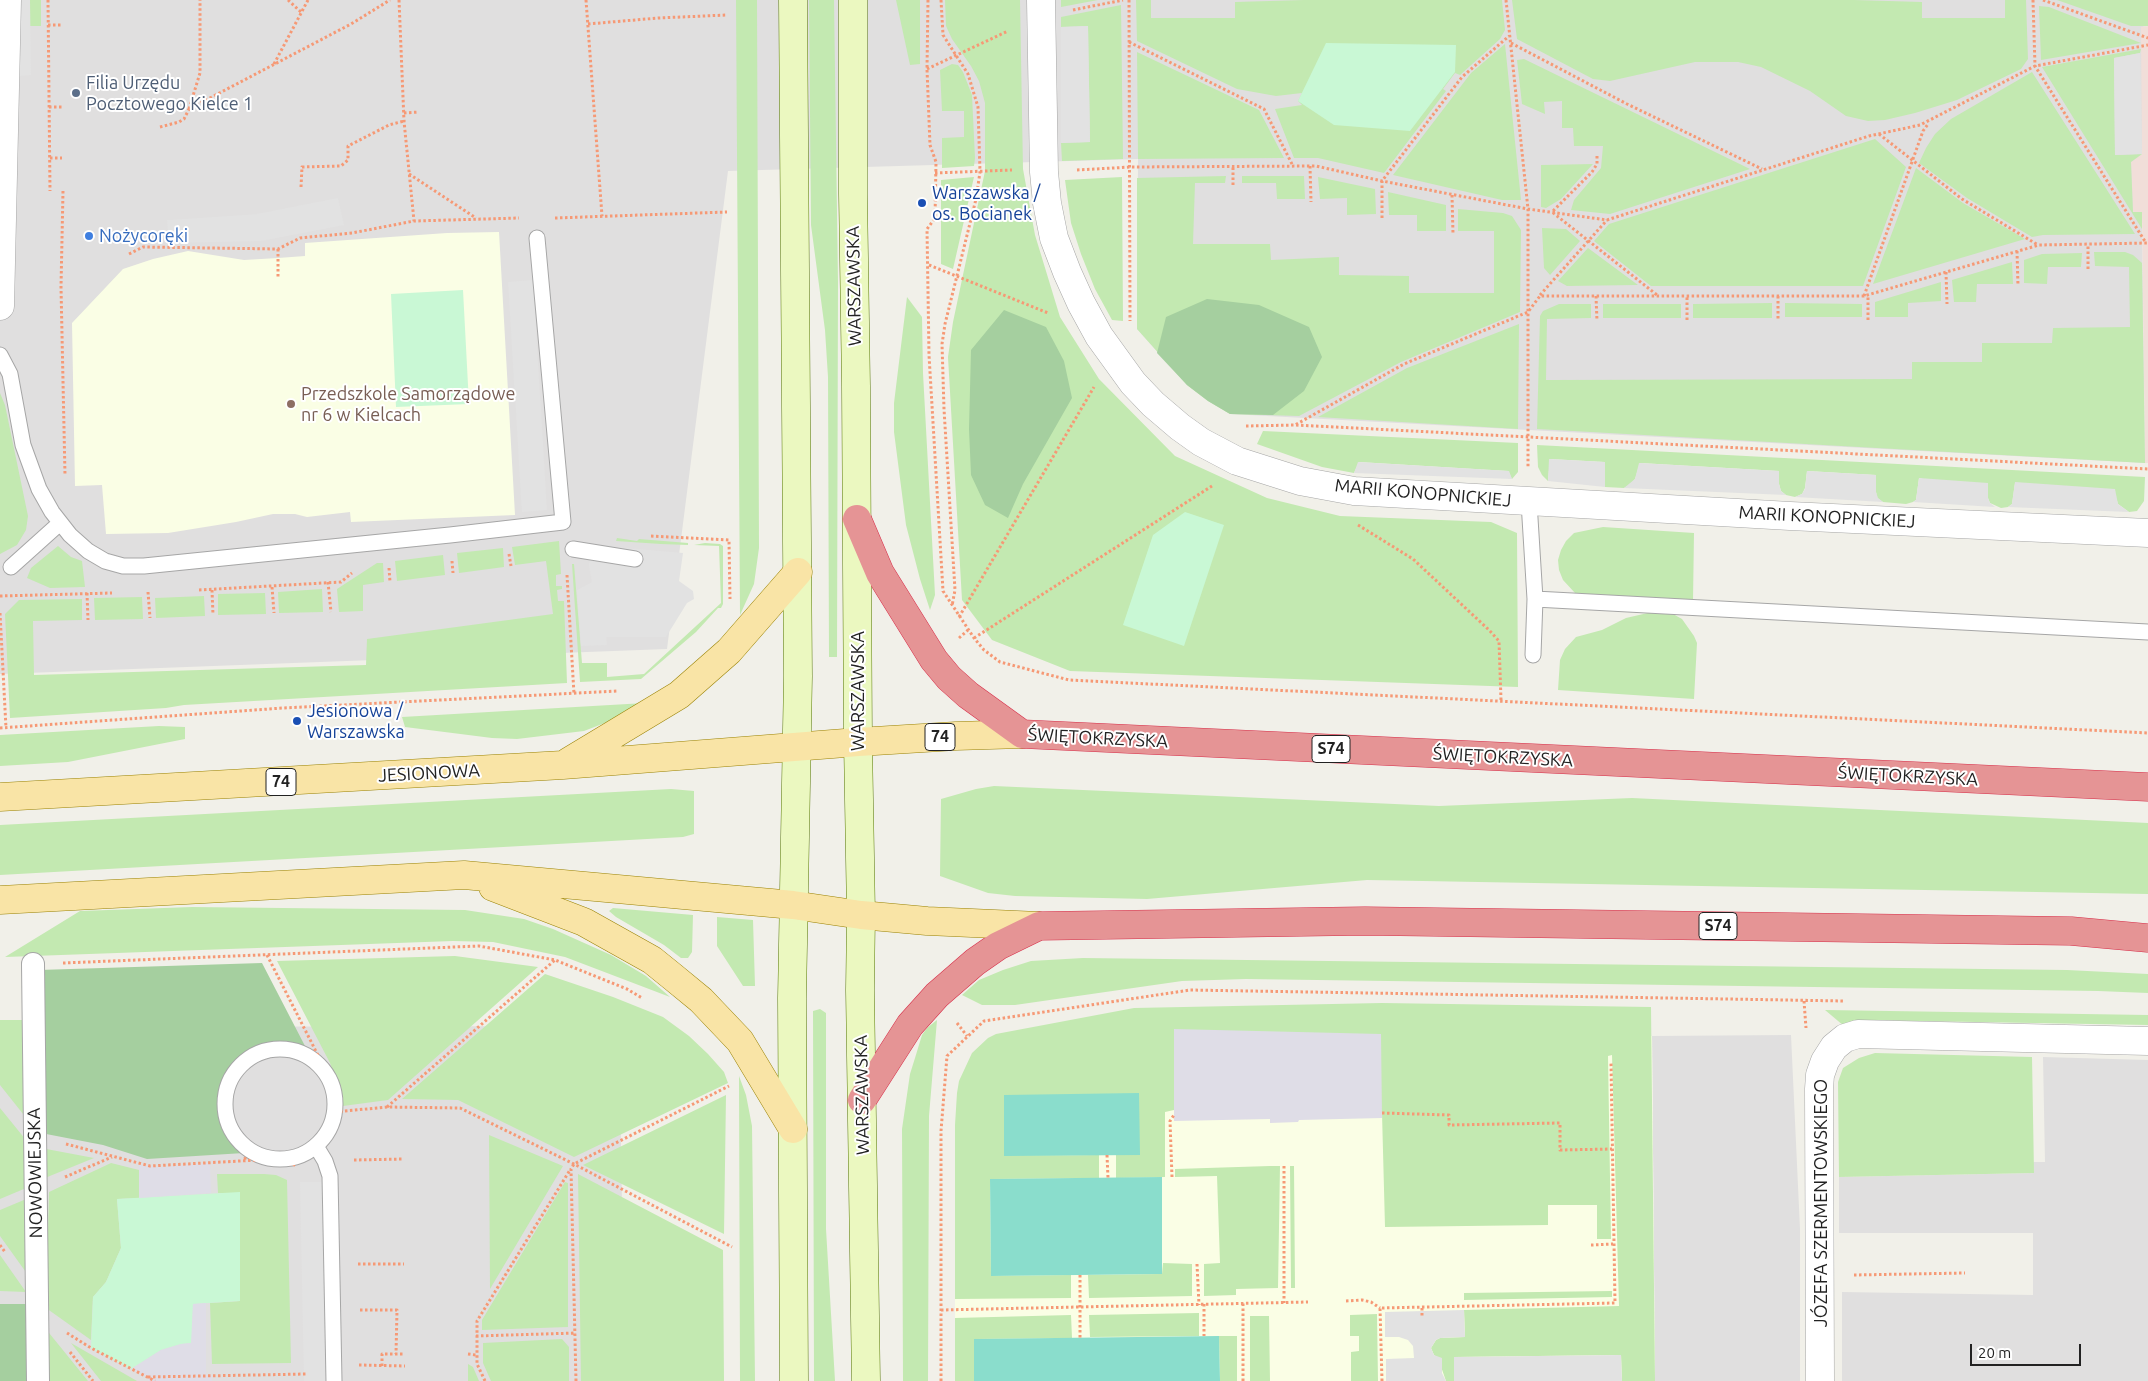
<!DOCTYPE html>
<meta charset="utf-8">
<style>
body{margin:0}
#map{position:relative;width:2148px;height:1381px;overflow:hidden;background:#f1f0e9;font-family:Ubuntu,sans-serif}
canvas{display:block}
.scale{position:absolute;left:1970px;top:1344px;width:111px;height:22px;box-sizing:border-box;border:2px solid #222;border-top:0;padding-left:6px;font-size:15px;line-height:18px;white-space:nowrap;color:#222;-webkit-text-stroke:4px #fff;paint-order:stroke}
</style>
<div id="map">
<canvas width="2148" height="1381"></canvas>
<div class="scale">20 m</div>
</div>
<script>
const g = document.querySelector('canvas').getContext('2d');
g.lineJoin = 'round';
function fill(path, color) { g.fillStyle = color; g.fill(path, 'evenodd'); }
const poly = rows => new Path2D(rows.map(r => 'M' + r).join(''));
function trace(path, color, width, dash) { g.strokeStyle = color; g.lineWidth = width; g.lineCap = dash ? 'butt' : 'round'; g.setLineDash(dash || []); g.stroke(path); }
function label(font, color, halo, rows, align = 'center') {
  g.font = font + ' Ubuntu,sans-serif'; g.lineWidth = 4; g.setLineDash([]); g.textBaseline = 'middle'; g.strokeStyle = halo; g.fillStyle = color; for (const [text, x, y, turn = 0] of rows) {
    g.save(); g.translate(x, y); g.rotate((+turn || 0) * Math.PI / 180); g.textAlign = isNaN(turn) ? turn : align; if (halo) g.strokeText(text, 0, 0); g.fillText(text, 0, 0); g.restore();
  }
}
fill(poly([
 [0,0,2148,0,2148,26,2142,27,2142,154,2133,212,2142,212,2145,463,1230,414,1208,401,1187,385,1137,329,1138,159,728,171,667,649,0,674],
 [619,1026,625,1381,0,1381,0,1027],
 [1791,1035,1800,1229,1800,1381,1655,1381,1652,1036],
 [2043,1057,2148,1060,2148,1381,1842,1381,1842,1292,2033,1295,2033,1233,1839,1233,1839,1177,2034,1173,2033,1162,2045,1162]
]), '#e0dfdf');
fill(poly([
 [2148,26,2148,463,2145,463,2142,212,2133,212,2131,162,2142,154,2141,27]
]), '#f1ded9');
fill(poly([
 [499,232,515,515,351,522,350,512,307,517,295,514,273,514,236,522,168,533,106,534,102,485,75,486,72,323,123,269,153,259,188,251,244,260,278,258,305,256,305,243,447,233],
 [1652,1036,1655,1381,955,1381,955,1125]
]), '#fafee5');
fill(poly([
 [30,0,41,0,41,26,30,26],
 [736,0,757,0,759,548,754,584,740,615],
 [809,0,834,0,838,282,837,657,829,657,828,377,825,330,811,225],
 [896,0,920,0,920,64,910,65],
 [945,0,1020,0,1023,169,1035,235,1060,317,1099,379,1175,456,1267,498,1340,516,1491,522,1517,533,1518,687,1070,671,992,640,962,600,948,357,953,322,985,171,985,103,979,81,971,66,952,39,946,26],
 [1061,0,1098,0,1061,7],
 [1136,0,1151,0,1151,18,1235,18,1235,2,1304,0,1502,0,1505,30,1500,39,1460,75,1455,73,1443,89,1446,91,1384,173,1318,158,1294,158,1275,109,1302,105,1298,101,1302,93,1276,96,1237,89,1137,41],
 [1512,0,1854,0,1922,2,1922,18,2005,18,2005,0,2026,0,2028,59,2021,69,1957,100,1915,113,1885,120,1868,121,1846,116,1810,91,1761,67,1738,62,1695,62,1610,81,1593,79,1517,39],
 [2057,0,2148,0,2148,26,2131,26],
 [1121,5,1123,159,1062,161,1061,143,1090,142,1088,26,1061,27,1061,17],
 [2039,6,2049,7,2141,43,2041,60],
 [1505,44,1521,200,1502,200,1393,175,1471,73],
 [2141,49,2140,53,2114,58,2115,155,2142,154,2131,162,2133,212,2142,212,2142,229,2042,67],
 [1137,52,1259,110,1284,158,1138,159],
 [1524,59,1750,169,1610,214,1571,210,1574,200,1601,168,1603,146,1574,146,1573,128,1562,128,1562,101,1544,102,1545,114,1522,104,1517,60],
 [952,64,958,65,963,72,972,95,975,158,974,166,942,168,942,138,964,137,964,111,942,111,940,70],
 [2032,72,2135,234,2043,235,2032,237,1967,198,1919,163,1926,148,1935,134,1951,119],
 [1875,139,1906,167,1863,286,1651,286,1594,241,1609,224],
 [1593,164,1561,199,1546,208,1541,207,1541,165],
 [1916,168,1963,203,2025,239,1873,284],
 [1226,176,1225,183,1195,183,1193,244,1270,244,1271,260,1339,257,1339,275,1409,276,1409,293,1494,293,1494,231,1458,231,1458,209,1503,213,1512,216,1521,230,1520,312,1401,362,1299,416,1230,414,1208,401,1187,385,1137,329,1137,178],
 [1242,176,1304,176,1305,199,1277,199,1276,183,1242,183],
 [974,177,953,269,941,264,941,180],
 [1122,177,1123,321,1112,320,1095,289,1081,254,1071,223,1065,180],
 [1318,177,1375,189,1376,214,1347,215,1347,198,1320,199],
 [1388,192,1446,205,1446,231,1417,231,1417,215,1389,215],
 [1542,228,1566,229,1580,241,1550,275,1544,268],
 [1588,248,1638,285,1567,286,1558,281],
 [2094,252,2125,252,2133,255,2142,263,2145,463,1537,429,1540,316,1543,311,1559,304,1591,304,1591,318,1547,319,1546,380,1912,379,1912,362,1982,362,1982,343,2052,343,2053,328,2130,327,2129,267,2095,266],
 [2082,253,2081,267,2048,267,2047,284,2024,283,2024,260,2042,254],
 [2012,262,2013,284,1977,284,1976,302,1954,302,1952,280],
 [1941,282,1941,301,1908,303,1908,317,1875,317,1875,302],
 [907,297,922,317,923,373,935,595,930,610,920,579,906,525,894,432,894,403],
 [1772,303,1772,318,1693,318,1693,304],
 [1785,303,1862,304,1862,317,1785,317],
 [1603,304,1681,304,1681,318,1603,318],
 [1519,324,1518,429,1318,417,1407,368],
 [0,393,5,405,28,516,26,530,17,545,0,554],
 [1263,431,1518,443,1518,472,1512,479,1508,471,1359,462,1354,473,1322,467,1257,444],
 [1537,445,2145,477,2144,501,2137,511,2129,512,2118,504,2116,498,2015,483,2012,504,2008,507,2001,508,1990,503,1988,498,1919,478,1916,500,1913,502,1906,504,1883,502,1877,498,1876,492,1876,475,1807,471,1805,488,1802,494,1795,497,1786,495,1781,491,1779,484,1779,471,1640,463,1635,479,1630,485,1624,488,1605,487,1604,462,1550,459,1548,481,1542,475,1538,467],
 [1603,527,1694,533,1693,601,1580,595,1575,593,1563,580,1559,570,1558,560,1561,550,1566,541,1574,533],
 [617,538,637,541,639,539,688,543,688,545,661,544,616,541],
 [559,541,561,574,556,575,556,586,562,586,562,589,557,590,558,601,564,601,567,683,184,705,166,708,10,718,5,614,19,600,82,599,82,620,33,621,34,675,366,665,367,639,553,614,546,561,515,565,512,547],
 [705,543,720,544,723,546,723,604,721,608,718,608,696,632,641,679,580,682,572,564,574,564,582,663,607,663,607,677,644,674,721,603,719,546,694,545],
 [58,546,71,557,82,561,85,587,50,588,27,578,31,568],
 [503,548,504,567,459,573,457,553],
 [443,555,445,575,397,581,395,561],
 [377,563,383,563,384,582,363,585,363,611,339,612,337,589],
 [322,589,323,612,279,613,278,592],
 [265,593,266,614,218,615,218,594],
 [204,596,205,616,156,618,155,598],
 [142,597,143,619,95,620,94,598],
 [1652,612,1673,614,1682,619,1694,636,1697,643,1694,699,1558,690,1560,660,1565,649,1576,637,1602,630,1626,618],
 [645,703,610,721,584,731,517,739,492,738,405,727,402,717],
 [159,726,185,727,185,739,68,762,0,766,0,735],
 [994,786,1439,806,1632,798,2148,823,2148,894,1367,880,1147,899,1015,896,988,893,940,876,941,799,976,789],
 [671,789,694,791,694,834,683,837,0,875,0,825],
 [192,907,465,910,524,919,553,929,611,955,646,976,670,997,565,957,493,942,453,941,5,957,80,911],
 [613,908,693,915,692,952,688,958,681,958,664,945,616,917,609,911],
 [717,917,753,920,755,986,743,986,717,946],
 [455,956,538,967,388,1100,343,1106,341,1094,330,1063,277,961],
 [1083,958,2067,970,2148,974,2148,993,2098,991,1246,979,1182,981,1015,1005,982,1005,962,995,979,980,1003,970,1031,961],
 [545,974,613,997,663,1017,689,1036,708,1054,724,1072,728,1083,574,1157,458,1100,402,1099],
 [1382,1003,1651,1007,1655,1381,1622,1381,1621,1355,1454,1357,1454,1381,1446,1381,1438,1358,1434,1355,1431,1348,1436,1340,1440,1338,1465,1337,1464,1310,1619,1306,1612,1055,1608,1056,1611,1239,1597,1239,1597,1205,1548,1205,1548,1225,1385,1227,1382,1113,1174,1029,1174,1110,1165,1112,1165,1177,1116,1178,1116,1155,1139,1154,1004,1156,1099,1155,1099,1178,990,1179,991,1276,1071,1275,1071,1298,955,1299,955,1125,957,1093,959,1081,972,1053,988,1038,996,1034,1134,1008],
 [820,1009,826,1013,826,1229,835,1381,814,1381,813,1011],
 [1825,1010,2148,1015,2148,1025,1862,1020,1844,1026],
 [0,1020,26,1020,31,1124,0,1085],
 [937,1020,929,1116,928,1381,903,1381,902,1129,910,1074,915,1058,922,1035,927,1028],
 [1875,1053,2032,1057,2034,1173,1839,1177,1838,1082,1843,1068,1859,1058],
 [739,1076,746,1095,752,1126,755,1381,740,1381],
 [726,1095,724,1234,583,1165],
 [0,1108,30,1145,31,1186,0,1199],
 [489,1135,563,1166,490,1289],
 [41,1148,94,1158,40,1180],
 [111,1163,139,1170,139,1198,117,1199,121,1248,106,1282,93,1297,91,1340,46,1308,49,1192],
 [1270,1166,1280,1166,1278,1288,1236,1289,1236,1295,1204,1296,1204,1264,1220,1263,1217,1176,1175,1177,1175,1169],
 [1290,1166,1294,1166,1295,1288,1291,1288],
 [217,1174,264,1174,276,1175,287,1180,291,1363,212,1364,210,1303,240,1301,240,1193,218,1193],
 [578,1174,723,1250,724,1381,581,1381],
 [565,1182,568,1183,568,1327,482,1330,482,1320],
 [31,1197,33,1282,0,1236,0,1210],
 [0,1255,26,1292,0,1291],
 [1163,1263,1192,1264,1192,1296,1089,1298,1088,1275,1162,1274],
 [1612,1291,1612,1297,1464,1300,1464,1293],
 [1199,1313,1199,1336,1090,1337,1089,1315],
 [1377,1314,1378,1381,1351,1381,1351,1352,1359,1351,1359,1336,1350,1336,1350,1315],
 [1071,1315,1072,1338,974,1339,974,1381,955,1381,955,1318],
 [1250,1316,1269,1316,1270,1381,1250,1381],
 [45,1328,88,1381,46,1381],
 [1219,1336,1237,1336,1237,1381,1220,1381],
 [562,1339,569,1347,569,1381,491,1381,483,1363,483,1343],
 [71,1343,137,1381,101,1381],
 [468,1364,473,1367,479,1381,468,1381]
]), '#c3e9b1');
fill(poly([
 [1207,299,1259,305,1309,327,1322,357,1304,391,1273,415,1230,414,1208,401,1187,385,1157,353,1166,317],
 [1004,310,1046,327,1064,361,1072,398,1023,484,1008,518,985,505,971,475,969,429,971,350],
 [262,963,305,1046,271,1043,259,1047,236,1060,224,1075,219,1091,221,1122,228,1137,244,1153,147,1159,103,1145,41,1133,39,970],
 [0,1304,29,1304,30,1381,0,1381]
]), '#a5cf9f');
fill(poly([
 [1326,43,1456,45,1455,72,1410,131,1334,125,1298,101],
 [463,290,469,404,396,407,391,294],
 [1185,512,1224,525,1184,646,1123,625,1153,535],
 [240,1192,240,1301,193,1304,192,1343,181,1344,161,1350,131,1369,91,1348,93,1297,106,1282,121,1248,117,1199]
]), '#c9f8d5');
fill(poly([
 [1139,1093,1140,1155,1004,1156,1004,1095],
 [1162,1177,1162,1274,991,1276,990,1179],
 [1219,1336,1220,1381,974,1381,974,1339]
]), '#8addcc');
fill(poly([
 [19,0,30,0,31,75,20,76],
 [1088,26,1090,142,1061,143,1061,27],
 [2140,53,2142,154,2115,155,2114,58],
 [338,198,344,225,261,241,169,243,167,220,257,214],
 [533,280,547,510,522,512,508,282],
 [1549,459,1605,462,1605,487,1548,481],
 [1358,462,1509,471,1512,479,1354,473],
 [1639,463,1779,471,1779,484,1781,491,1786,495,1624,488,1635,479],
 [1807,471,1876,475,1876,492,1878,498,1883,502,1795,497,1802,494,1805,489],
 [1919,478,1988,483,1988,498,1990,503,1995,507,1913,502,1916,500],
 [2015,482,2115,489,2118,504,2129,512,2008,507,2012,504],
 [591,545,683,553,679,581,693,591,694,599,687,603,666,637,606,637,607,645,581,646,577,590,592,582,589,566],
 [300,1182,330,1182,334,1381,304,1381],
 [1464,1310,1465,1337,1440,1338,1436,1340,1431,1348,1434,1355,1442,1358,1442,1373,1446,1381,1386,1381,1386,1359,1414,1358,1413,1346,1408,1340,1399,1337,1385,1337,1385,1312],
 [1621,1355,1622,1381,1454,1381,1454,1357]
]), '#e2e2e2');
fill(poly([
 [1174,1029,1381,1034,1382,1118,1299,1120,1298,1122,1270,1123,1270,1119,1174,1121],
 [210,1163,211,1193,139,1198,139,1165,161,1167],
 [206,1303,206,1374,212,1375,212,1381,148,1381,148,1377,131,1369,161,1350,181,1344,191,1343,193,1304]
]), '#dfdde7');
const service = poly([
 [0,355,10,374,23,445,39,489,52,512,70,535,88,551,105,561,123,566,144,566,450,535,563,522,537,238],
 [1529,502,1535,599,1533,655],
 [573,549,635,559],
 [11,567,60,523],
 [1535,599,2148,632],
 '225 1104a55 55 0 1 1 110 0a55 55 0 1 1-110 0Z',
 [316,1146,325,1161,330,1176,334,1381]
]);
const pedestrian = poly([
 [33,964,38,1381]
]);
const minor = poly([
 [1041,0,1044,172,1047,203,1054,238,1067,272,1081,303,1099,336,1133,383,1153,404,1180,427,1201,442,1237,461,1300,481,1354,491,1790,516,2148,533],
 [0,306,7,0],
 [1820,1381,1819,1089,1820,1075,1825,1061,1834,1047,1845,1038,1858,1034,2148,1041]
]);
const secondary = poly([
 [793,0,798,676,792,998,794,1381],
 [853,0,853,194,856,386,858,742,861,915,860,990,866,1381]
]);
const primary = poly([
 [568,762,679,695,729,651,798,572],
 [0,797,563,765,858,742,956,736,1022,734],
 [493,887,584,922,652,960,673,977,701,1000,740,1041,793,1129],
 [0,900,464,875,793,905,861,915,927,921,1039,926]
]);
const motorway = poly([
 [857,519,880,573,934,660,949,678,968,695,1022,734,2148,787],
 [862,1100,910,1025,937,995,975,962,998,946,1039,926,1365,921,2071,931,2148,938]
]);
trace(service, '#a6a6a6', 17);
trace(pedestrian, '#a6a6a6', 24);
trace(minor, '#a6a6a6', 29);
trace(secondary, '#597909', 29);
trace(primary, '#9a8305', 29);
trace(motorway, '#d72f4a', 29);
trace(poly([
 [48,0,50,191],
 [288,0,302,13],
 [399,0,404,121,414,221],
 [586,0,602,216],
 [928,0,927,69,930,145,936,162,935,218,927,229,929,355,943,591,974,638,984,650,1000,662,1069,680,2148,733],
 [941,0,943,35,968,74,978,107,980,172,976,199,945,324,942,344,944,409,955,590,952,606],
 [1129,0,1130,321],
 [1506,0,1528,209,1528,468],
 [2033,0,2035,66,2146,243],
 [2043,0,2148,38],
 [1073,10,1123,0],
 [588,24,658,18,727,15],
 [48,25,61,25],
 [1129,42,1264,109,1293,166],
 [1511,43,1627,104,1762,169],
 [274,64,308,0],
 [927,69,1008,31],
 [49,107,62,107],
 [189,109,200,73,200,0],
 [404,113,419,112],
 [160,127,179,122,184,119,189,109,351,24,390,0],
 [1879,134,1962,199,2038,245],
 [1597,156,1597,164,1592,172,1552,212,1657,295],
 [50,158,62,158],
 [1310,166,1311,202],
 [1077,170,1131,167,1316,166,1382,181,1528,209,1607,220,1869,136,1920,125,2035,66,2148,45],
 [935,173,1012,170],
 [409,174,476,218],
 [1233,185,1233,167],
 [301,187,302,167,341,166,348,160,348,146,389,125,404,121],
 [63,191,61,287,65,475],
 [1452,195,1453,234],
 [555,218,727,212],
 [1382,218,1382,181,1462,77,1509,36],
 [278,249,278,279],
 [2017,251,2018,286],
 [129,254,143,247,278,249,300,238,352,233,414,221,519,218],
 [929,265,1048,313],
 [2088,269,2088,244],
 [1946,272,1947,304],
 [1540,295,1607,220],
 [1596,296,1597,321],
 [1778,296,1778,320],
 [1864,296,1923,131,1928,124],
 [1687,320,1687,296],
 [1868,320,1868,295],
 [1296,425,2148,469],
 [1246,426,1295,425,1404,364,1528,312,1540,296,1864,296,2039,245,2148,243],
 [1358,525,1413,559,1489,630,1499,641,1501,700],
 [651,536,729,540,730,599],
 [509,554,511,566],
 [452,561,453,573],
 [389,568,390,582],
 [567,575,574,694],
 [328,582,331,612],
 [272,587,274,613],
 [199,590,341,582,352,573],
 [212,590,213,615],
 [148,592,150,618],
 [87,593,88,620],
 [0,596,112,593],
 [0,613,6,728],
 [959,617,1094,387],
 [959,638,968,630],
 [974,638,1212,486],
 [0,728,283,708,618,691],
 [267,955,328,1075],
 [63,963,479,946,555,960,627,989,642,998],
 [1804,1001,1806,1028],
 [957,1023,967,1036],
 [387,1107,555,960],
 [335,1112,387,1107,460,1108,574,1164,732,1247],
 [1382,1113,1449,1115,1449,1125,1560,1123,1560,1150,1612,1149],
 [66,1144,150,1166,258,1160,296,1165],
 [1107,1155,1108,1178],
 [244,1159,255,1153],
 [354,1160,403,1159],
 [1284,1166,1284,1303],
 [65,1177,112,1157],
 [1172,1177,1170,1121,1174,1115],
 [0,1245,5,1252],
 [1591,1245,1613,1244],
 [358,1264,404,1264],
 [1197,1264,1199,1305],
 [1080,1275,1080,1338],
 [1854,1275,1965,1273],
 [1346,1301,1362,1300,1371,1302,1380,1308],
 [1204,1304,1204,1336],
 [1422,1308,1422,1317],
 [360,1310,397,1310,396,1354],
 [941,1310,1308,1302],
 [67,1333,91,1348,155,1381],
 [476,1336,576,1333],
 [70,1352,93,1381],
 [468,1354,476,1355],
 [359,1365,405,1366],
 [382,1366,382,1354,405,1354],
 [148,1377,307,1374],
 [485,1381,477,1364,477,1321,570,1170],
 [576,1381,571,1169,574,1164,729,1086],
 [941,1381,941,1131,947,1056,984,1021,1190,990,1845,1001],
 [1243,1381,1243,1303],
 [1382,1381,1380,1308,1615,1303,1611,1062]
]), '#f69975', 3, [2.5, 2.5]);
trace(service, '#fff', 15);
trace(pedestrian, '#fff', 22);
trace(minor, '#fff', 28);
trace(secondary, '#ebf8c0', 28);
trace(primary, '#f9e4a6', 28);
trace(motorway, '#e59495', 28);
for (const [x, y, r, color] of [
 [76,93,5,"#5c6f8a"],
 [922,203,5,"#1a4fb4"],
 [89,236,5,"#3f7fe0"],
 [291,404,5,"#8d6e63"],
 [297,721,5,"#1a4fb4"]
]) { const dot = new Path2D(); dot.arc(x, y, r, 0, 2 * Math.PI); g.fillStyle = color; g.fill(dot); trace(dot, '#fff', 2); }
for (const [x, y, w] of [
 [940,737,30],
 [1331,749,38],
 [281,782,30],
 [1718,926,38]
]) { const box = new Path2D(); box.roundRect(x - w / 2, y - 13.5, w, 27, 4); g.fillStyle = '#fff'; g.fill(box); trace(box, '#222', 1); }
label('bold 16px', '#222', null, [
 ["74",940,737],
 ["S74",1331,749],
 ["74",281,782],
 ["S74",1718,926]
]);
label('18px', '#4e5e75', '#fff', [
 ["Filia Urzędu",86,83],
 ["Pocztowego Kielce 1",86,104]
], 'left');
label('18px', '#164399', '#fff', [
 ["Warszawska /",932,193],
 ["os. Bocianek",932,214],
 ["Jesionowa /",307,711],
 ["Warszawska",307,732]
], 'left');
label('18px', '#366cbe', '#fff', [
 ["Nożycoręki",99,236]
], 'left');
label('18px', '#222', '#fff', [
 ["WARSZAWSKA",854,286,-91],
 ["MARII KONOPNICKIEJ",1423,493,5],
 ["MARII KONOPNICKIEJ",1827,517,3],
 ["WARSZAWSKA",858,691,-90],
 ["ŚWIĘTOKRZYSKA",1098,738,3],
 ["ŚWIĘTOKRZYSKA",1503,757,3],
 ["JESIONOWA",429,773,-3],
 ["ŚWIĘTOKRZYSKA",1908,776,3],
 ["WARSZAWSKA",862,1095,-91],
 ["NOWOWIEJSKA",35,1173,-91],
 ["JÓZEFA SZERMENTOWSKIEGO",1821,1203,-90]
]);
label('18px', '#785e54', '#fff', [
 ["Przedszkole Samorządowe",301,394],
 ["nr 6 w Kielcach",301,415]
], 'left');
</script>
